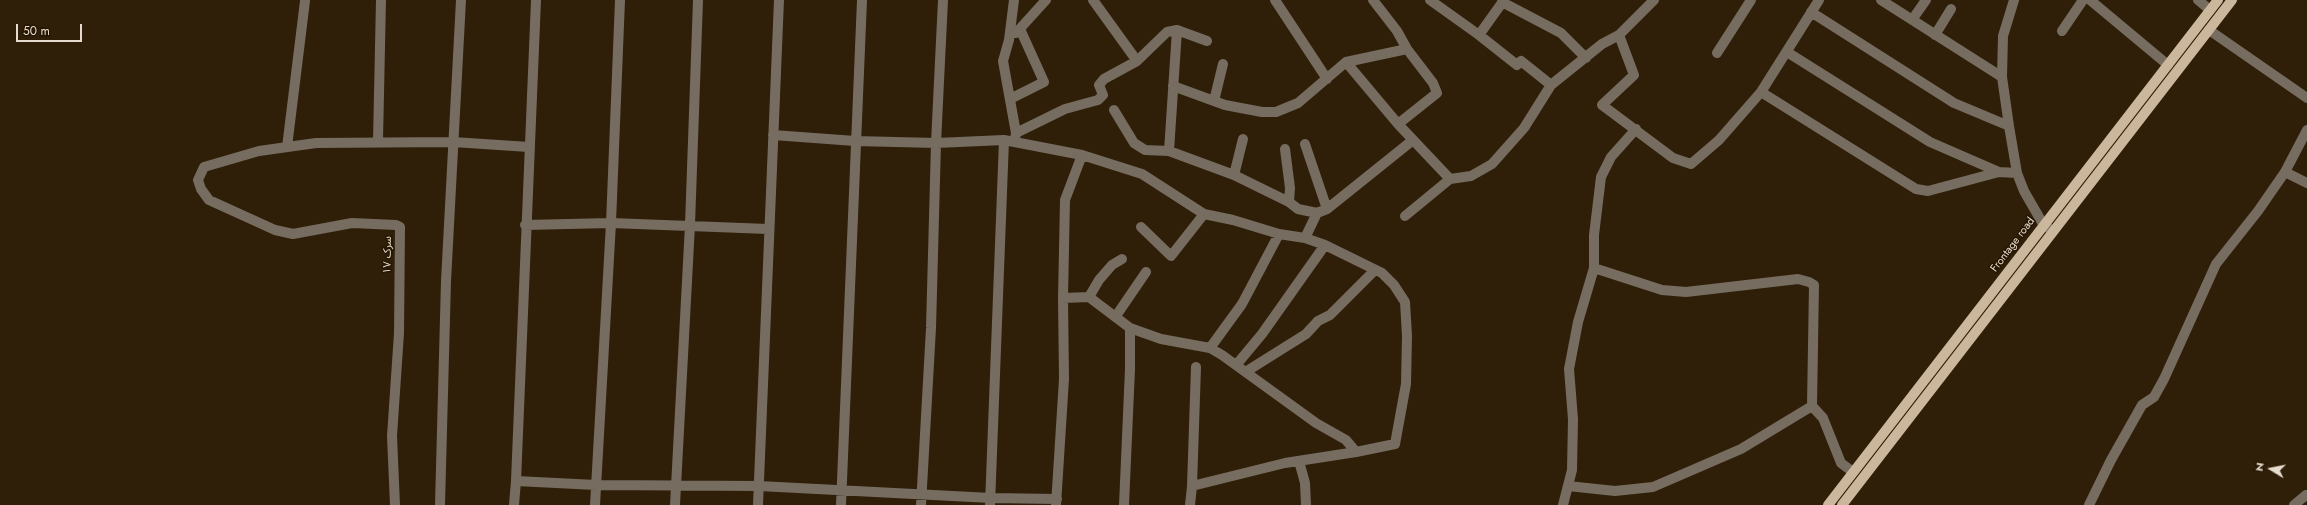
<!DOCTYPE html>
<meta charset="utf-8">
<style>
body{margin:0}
#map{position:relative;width:2307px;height:505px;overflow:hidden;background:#2f1f08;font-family:Jost,sans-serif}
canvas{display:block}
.north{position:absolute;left:2251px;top:449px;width:40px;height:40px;-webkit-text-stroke:3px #251601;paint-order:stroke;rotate:280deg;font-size:11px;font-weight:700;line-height:16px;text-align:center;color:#e6dcce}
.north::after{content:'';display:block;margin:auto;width:14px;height:18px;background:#e6dcce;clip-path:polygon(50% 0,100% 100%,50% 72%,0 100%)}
.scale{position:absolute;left:16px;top:24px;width:66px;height:18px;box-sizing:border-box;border:2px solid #e6dcce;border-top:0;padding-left:5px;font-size:12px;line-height:14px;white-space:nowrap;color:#e6dcce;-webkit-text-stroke:3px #251601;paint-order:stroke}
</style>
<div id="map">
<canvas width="2307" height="505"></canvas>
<div class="north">N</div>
<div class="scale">50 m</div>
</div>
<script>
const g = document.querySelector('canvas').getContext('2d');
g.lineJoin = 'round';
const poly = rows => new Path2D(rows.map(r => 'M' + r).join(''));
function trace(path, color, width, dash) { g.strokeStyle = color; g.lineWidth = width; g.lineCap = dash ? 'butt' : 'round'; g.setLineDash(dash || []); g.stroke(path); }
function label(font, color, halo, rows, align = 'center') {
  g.font = font + ' Jost,"Noto Sans Arabic",sans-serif'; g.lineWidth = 3; g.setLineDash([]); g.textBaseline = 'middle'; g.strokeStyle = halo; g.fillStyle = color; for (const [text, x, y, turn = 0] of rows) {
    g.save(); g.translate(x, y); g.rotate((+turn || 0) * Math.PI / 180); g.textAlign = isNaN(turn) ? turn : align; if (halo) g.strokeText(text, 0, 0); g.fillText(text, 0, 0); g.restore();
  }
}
trace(poly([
 [1014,0,1009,40,1003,61,1016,133,1015,139],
 [1093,0,1137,61],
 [1275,0,1327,79],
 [1373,0,1397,31,1407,49,1433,83,1437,93,1398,124],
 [1430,0,1479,35,1504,0],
 [1881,0,2002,77],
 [2014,0,2003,36,2002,77,2009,126,2017,173,2024,191,2043,224,2051,230],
 [2090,0,2168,65],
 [2198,0,2210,10],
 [1502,2,1561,33,1586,58],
 [1811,12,1954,103,2009,126],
 [1912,20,1926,0],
 [1177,30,1207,41],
 [2209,30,2307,98],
 [2062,31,2083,0],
 [1016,33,1046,0],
 [1479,35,1517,65,1521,61,1551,85],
 [1619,35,1634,75,1602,105,1673,158,1691,164,1719,140,1761,92,1819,0],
 [1935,35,1951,9],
 [1787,52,1930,142,1999,172],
 [1717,53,1751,0],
 [1346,62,1398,124,1450,179],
 [1173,86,1225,105,1262,112,1276,112,1298,103,1346,62,1407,49],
 [1761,92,1916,189,1928,191,1999,172,2017,173],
 [1010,99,1044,82,1020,29],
 [1214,101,1223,64],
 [1114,110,1134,143,1145,150,1169,151,1234,175,1289,202,1298,209,1317,213],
 [1016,133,1065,109,1098,100,1103,95,1099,85,1104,79,1137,61,1167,32,1177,30,1169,151],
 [773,135,855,141,936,143,1004,140,1082,155,1142,174,1204,214,1233,220,1279,234,1305,238,1325,245,1382,273,1394,285,1405,302,1407,336,1406,384,1395,444,1356,452,1285,463,1192,486,1190,505],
 [378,141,381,0],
 [1305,144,1327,209],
 [287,147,305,1],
 [1285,149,1290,188,1289,202],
 [2285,172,2307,183],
 [1234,175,1243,139],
 [1405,216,1450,179,1471,176,1492,164,1524,128,1551,85,1602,44,1619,35,1654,0],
 [525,225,611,223,768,229],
 [1141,227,1171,256,1204,214],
 [1305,238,1317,213,1327,209,1413,140],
 [1594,268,1662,290,1686,292,1798,279,1809,282,1814,285,1812,406,1823,418,1841,463,1853,472],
 [1089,297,1099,280,1112,265,1122,259],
 [1063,298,1089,297,1130,328,1161,339,1210,348,1222,355,1316,423,1346,440,1356,452],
 [1116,316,1146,272],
 [1210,348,1242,304,1279,234],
 [1237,364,1262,334,1325,245],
 [1247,371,1306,334,1318,321,1330,315,1375,270],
 [1299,461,1305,483,1306,505],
 [516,481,536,0],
 [1192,486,1196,367],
 [1568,486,1615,491,1653,487,1741,449,1812,406],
 [395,505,392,436,399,333,400,227,396,225,352,223,293,234,275,230,209,200,201,189,198,180,204,167,259,151,316,143,453,142,529,147],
 [440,505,446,281,461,0],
 [514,505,516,481,596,485,759,486,991,498,1057,499],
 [595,505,611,223,620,0],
 [675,505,690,225,698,0],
 [758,505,779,0],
 [841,505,862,0],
 [921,505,931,328,936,143,943,0],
 [990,505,1004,140],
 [1056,505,1064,379,1063,298,1065,200,1082,155],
 [1124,505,1130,369,1130,328],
 [1563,505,1572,470,1573,419,1569,369,1578,322,1594,268,1594,235,1601,177,1611,157,1636,129],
 [2089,505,2111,460,2142,405,2154,397,2164,379,2216,264,2258,211,2285,172,2307,130],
 [2294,505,2306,495]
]), '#766c60', 10);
trace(poly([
 [1828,505,2218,0],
 [1842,505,2232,0]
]), '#cbb79c', 10);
label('11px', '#e6dcce', '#251601', [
 ["Frontage road",2013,245,-53],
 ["سرک ۱۷",388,255,-89]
]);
</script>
